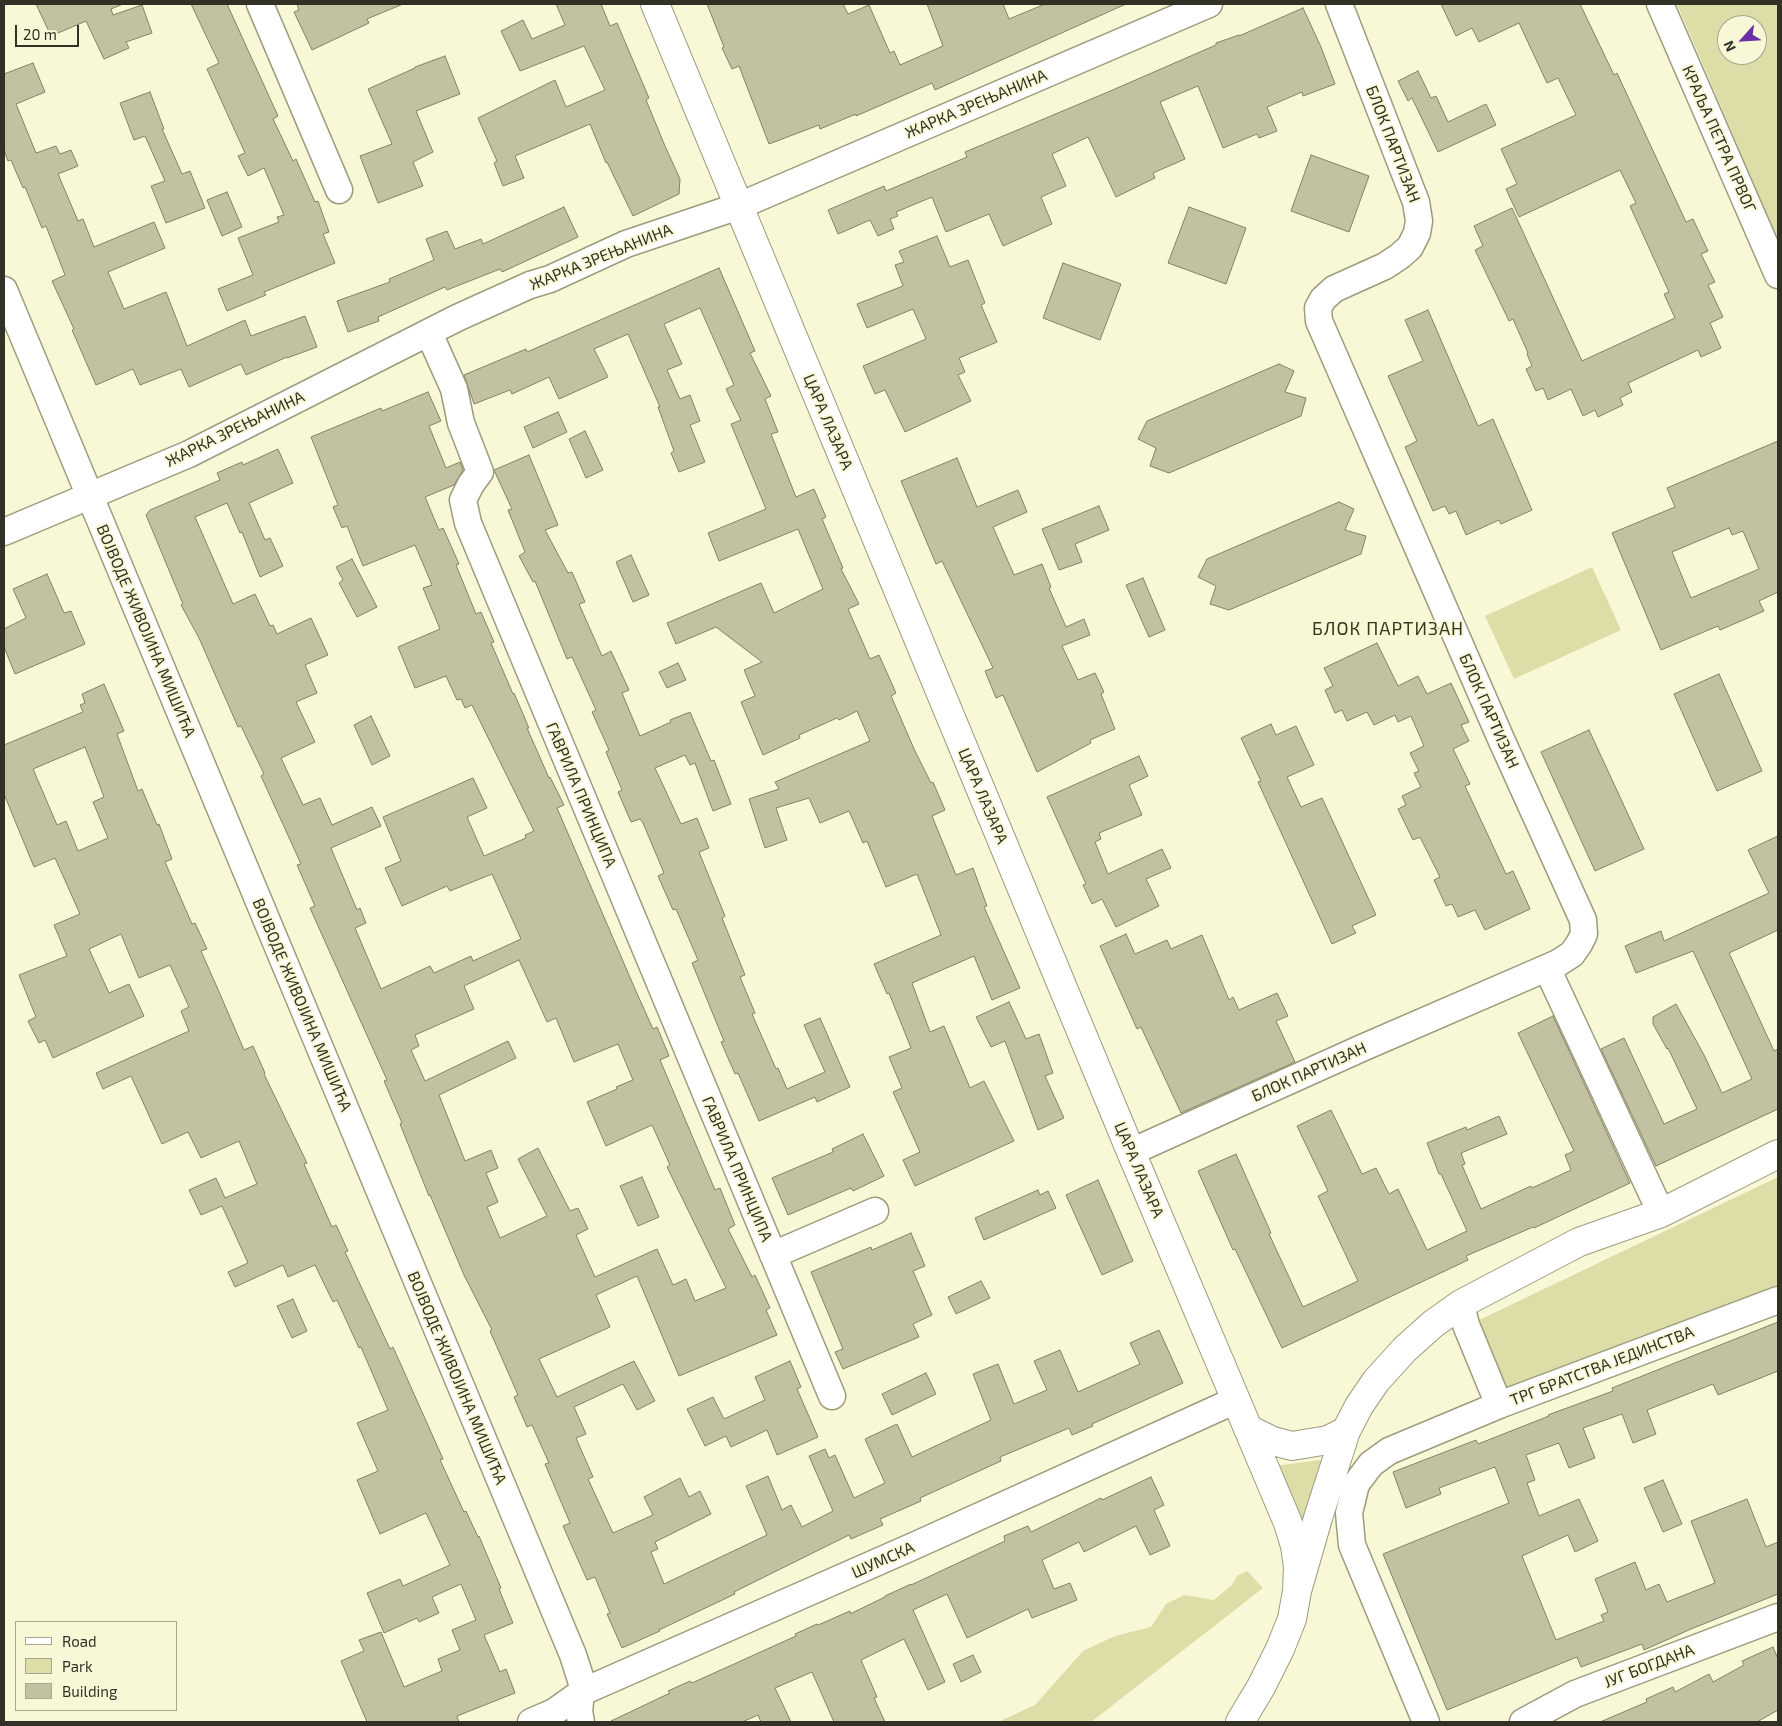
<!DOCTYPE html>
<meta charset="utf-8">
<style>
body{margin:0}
#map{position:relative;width:1782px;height:1726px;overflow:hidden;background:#f8f8d7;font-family:"Exo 2",sans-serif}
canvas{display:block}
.frame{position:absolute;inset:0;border:5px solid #313125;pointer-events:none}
.legend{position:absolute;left:15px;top:1621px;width:162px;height:90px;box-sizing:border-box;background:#f8f8d7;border:1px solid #a8a890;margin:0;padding:6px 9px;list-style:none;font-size:15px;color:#313125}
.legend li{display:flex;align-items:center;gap:10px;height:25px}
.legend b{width:25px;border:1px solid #a8a890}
.north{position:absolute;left:1717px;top:15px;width:50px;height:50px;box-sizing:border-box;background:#f8f8d7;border:1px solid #a8a890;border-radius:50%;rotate:244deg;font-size:14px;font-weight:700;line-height:20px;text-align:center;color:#313125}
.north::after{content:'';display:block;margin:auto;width:18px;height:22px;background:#6a31a7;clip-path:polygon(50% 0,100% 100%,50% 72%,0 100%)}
.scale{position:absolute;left:15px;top:25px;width:64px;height:22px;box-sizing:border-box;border:2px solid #313125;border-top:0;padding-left:6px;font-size:15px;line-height:18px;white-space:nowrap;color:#313125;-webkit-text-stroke:4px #f8f8d7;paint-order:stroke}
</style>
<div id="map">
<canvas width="1782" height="1726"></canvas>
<div class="frame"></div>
<ul class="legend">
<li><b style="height:6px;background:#fff"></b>Road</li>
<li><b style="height:14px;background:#dddda8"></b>Park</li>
<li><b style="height:14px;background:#c2c2a3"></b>Building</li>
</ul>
<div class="north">N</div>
<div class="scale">20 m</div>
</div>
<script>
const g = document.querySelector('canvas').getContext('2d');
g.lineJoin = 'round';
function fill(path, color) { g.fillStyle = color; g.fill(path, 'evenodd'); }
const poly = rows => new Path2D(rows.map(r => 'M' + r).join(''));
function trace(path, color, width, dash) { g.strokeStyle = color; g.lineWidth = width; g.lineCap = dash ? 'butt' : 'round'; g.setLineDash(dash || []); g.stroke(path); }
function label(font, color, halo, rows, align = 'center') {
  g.font = font + ' "Exo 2",sans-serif'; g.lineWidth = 4; g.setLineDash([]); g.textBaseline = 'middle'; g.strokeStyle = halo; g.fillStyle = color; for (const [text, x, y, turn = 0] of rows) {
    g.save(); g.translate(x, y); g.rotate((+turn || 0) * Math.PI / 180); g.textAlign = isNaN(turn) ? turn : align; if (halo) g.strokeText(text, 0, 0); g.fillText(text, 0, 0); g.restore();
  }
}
fill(poly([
 [1677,4,1778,4,1778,240],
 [1727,25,1757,25,1757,55,1727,55],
 [1592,567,1621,630,1514,679,1485,616],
 [1778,1177,1778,1289,1503,1392,1475,1322],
 [1320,1460,1326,1463,1308,1518,1298,1524,1274,1466],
 [1247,1571,1263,1588,1091,1722,998,1722,1035,1705,1083,1651,1115,1636,1151,1627,1166,1604,1184,1595,1214,1600,1232,1585,1237,1576]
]), '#dddda8');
const building = poly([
 [36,4,123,4,111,9,113,15,142,5,152,33,126,42,129,48,104,59,86,21,51,36,36,4],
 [191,4,227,4,278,116,273,119,293,161,296,159,315,202,318,201,329,232,323,234,335,263,264,292,266,295,227,311,218,289,253,275,238,238,279,222,277,217,284,215,264,168,248,176,238,156,245,153,207,69,219,63,191,4],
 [297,4,403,4,367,19,369,23,312,50,294,12,299,10,297,4],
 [556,4,601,4,610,26,617,23,649,98,646,100,665,146,680,179,679,194,633,216,607,162,606,163,590,124,515,156,524,178,503,186,494,163,497,161,478,118,555,80,566,107,605,90,584,46,520,71,501,31,523,20,532,39,565,25,556,4],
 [707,4,843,4,848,14,869,5,890,53,894,51,900,65,943,46,927,4,1003,4,1009,19,1045,4,1126,4,935,90,932,83,856,116,856,114,820,129,819,125,769,144,739,66,732,69,722,48,724,47,707,4],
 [1441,4,1580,4,1614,75,1617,73,1686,222,1693,219,1708,251,1701,254,1715,282,1708,285,1723,317,1710,323,1721,348,1701,357,1698,350,1628,383,1632,392,1620,398,1623,405,1598,417,1595,410,1583,416,1571,389,1548,400,1543,388,1536,391,1526,369,1532,366,1527,354,1528,353,1513,319,1509,321,1475,250,1483,246,1474,226,1512,208,1582,361,1675,318,1664,294,1669,292,1630,206,1636,203,1620,170,1519,217,1506,189,1517,184,1501,149,1576,115,1558,78,1547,83,1519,23,1479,42,1472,28,1456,36,1441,4],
 [1303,8,1321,47,1335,84,1303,96,1302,92,1267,107,1277,131,1259,138,1257,134,1223,148,1198,86,1160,102,1185,159,1153,173,1155,178,1116,197,1088,137,1052,154,1066,186,1041,197,1052,224,1003,246,989,214,946,232,932,197,896,212,898,216,890,219,894,229,878,236,870,220,838,234,828,210,884,186,886,191,967,157,965,152,1108,92,1216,45,1216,43,1239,35,1239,36,1303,8],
 [445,56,460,94,416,111,433,152,413,162,423,186,378,203,360,156,392,144,368,89,415,68,415,67,445,56],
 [33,63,45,92,16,104,36,153,56,146,60,154,71,150,78,166,58,174,78,221,83,219,94,247,154,222,165,248,108,272,124,309,166,292,187,346,245,320,251,336,305,316,317,347,287,358,287,357,246,375,241,364,189,387,181,369,140,385,133,369,96,385,72,330,74,329,52,281,65,275,46,226,42,228,25,187,23,188,11,160,8,161,4,150,4,74,33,63],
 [1418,71,1431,98,1436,96,1448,122,1486,104,1496,125,1438,152,1412,98,1408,101,1398,81,1418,71],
 [150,92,164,129,162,129,182,174,190,171,205,208,166,223,151,186,165,181,145,136,134,140,120,103,150,92],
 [1311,155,1369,176,1349,232,1291,211,1311,155],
 [227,192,242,227,222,236,207,200,227,192],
 [564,207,578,237,502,272,500,269,447,290,445,287,378,317,379,321,348,332,337,301,390,282,389,279,434,260,426,239,447,231,455,249,481,239,483,244,564,207],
 [1189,207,1246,228,1226,284,1168,263,1189,207],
 [937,236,950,267,968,260,985,303,981,305,997,342,959,358,965,372,958,375,971,401,905,432,885,390,875,394,863,366,926,339,913,309,867,328,857,304,903,286,895,265,904,262,899,251,937,236],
 [1063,263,1121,284,1100,340,1043,318,1063,263],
 [719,268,755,351,750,353,771,396,765,399,778,432,771,434,796,497,814,489,826,517,822,519,843,568,841,569,859,604,848,609,870,659,879,655,896,693,891,696,915,751,931,783,933,782,945,810,932,816,956,875,973,868,987,906,984,907,1020,988,992,1000,974,956,912,983,930,1032,944,1026,970,1088,984,1081,1014,1141,915,1186,903,1160,920,1152,893,1092,902,1088,889,1057,911,1048,889,993,887,994,874,964,941,935,917,874,886,887,867,841,863,843,849,811,820,823,809,798,776,808,787,840,765,848,749,799,779,789,775,782,870,741,857,711,839,720,837,718,799,735,800,738,763,755,741,702,755,696,744,670,762,662,716,627,676,644,667,623,761,583,774,613,823,589,798,529,719,561,708,533,766,509,731,424,741,420,726,389,734,385,700,308,664,324,682,364,667,370,680,399,690,395,700,421,690,425,705,462,679,472,671,453,674,451,658,407,660,407,628,334,594,349,608,377,559,399,549,377,512,394,510,390,474,404,464,375,526,349,527,352,719,268],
 [1428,310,1478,426,1493,419,1532,510,1501,524,1499,520,1466,535,1456,511,1449,514,1445,506,1433,511,1405,447,1417,441,1388,376,1423,361,1405,320,1428,310],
 [1279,364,1294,371,1285,392,1306,398,1301,416,1169,473,1150,466,1156,448,1138,439,1147,421,1279,364],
 [428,392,441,421,429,426,446,468,460,462,463,470,454,485,425,497,439,530,443,528,459,564,456,565,476,614,481,612,494,642,491,643,513,694,514,693,529,728,527,728,549,778,550,777,564,805,557,808,635,989,653,1029,657,1027,669,1056,660,1060,715,1190,720,1188,735,1225,728,1229,752,1277,755,1275,770,1308,766,1310,777,1335,679,1376,637,1276,596,1295,610,1327,539,1359,557,1397,634,1361,655,1401,637,1410,623,1384,574,1407,586,1434,576,1438,593,1477,588,1479,613,1533,653,1515,644,1497,680,1478,689,1497,700,1491,711,1514,655,1542,658,1549,651,1552,664,1584,767,1535,746,1486,768,1476,782,1510,791,1505,802,1527,833,1511,809,1456,825,1449,829,1458,835,1455,854,1498,885,1483,865,1439,897,1424,912,1457,991,1420,973,1374,998,1364,1014,1404,1047,1390,1034,1361,1060,1350,1078,1392,1140,1364,1130,1343,1159,1330,1183,1383,1092,1424,1093,1426,1072,1435,1069,1428,1000,1457,1001,1461,920,1498,921,1501,880,1519,883,1525,851,1539,849,1535,734,1592,735,1594,659,1630,660,1631,622,1648,607,1614,610,1613,595,1577,587,1580,563,1526,570,1523,545,1464,549,1463,532,1425,527,1427,514,1397,518,1395,490,1331,492,1330,464,1275,430,1195,429,1196,400,1124,402,1123,384,1081,387,1080,310,908,315,906,297,865,301,864,261,776,264,774,241,726,238,727,199,638,181,605,183,604,146,515,150,510,220,480,217,473,242,462,243,465,278,449,293,483,249,503,265,540,270,538,283,566,260,577,242,532,240,533,227,503,195,517,233,604,255,594,270,626,273,625,277,634,311,618,328,655,305,665,317,693,296,702,315,742,281,758,303,805,320,798,332,825,372,807,381,826,331,848,357,910,360,908,366,923,355,928,381,989,430,966,434,973,471,956,473,961,521,939,492,874,450,891,447,886,402,906,385,868,401,861,383,817,473,778,487,808,467,817,484,856,526,838,525,835,534,831,472,705,465,708,461,699,457,700,446,676,415,688,398,647,440,629,423,588,432,585,415,545,363,566,347,526,342,528,333,507,338,505,311,437,381,408,382,411,428,392],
 [519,960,547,1022,556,1018,574,1062,618,1044,633,1080,616,1087,617,1089,587,1102,606,1146,652,1125,670,1165,667,1167,726,1288,695,1301,686,1279,673,1285,657,1249,595,1277,576,1235,588,1229,578,1208,570,1211,538,1148,518,1159,547,1216,500,1238,487,1207,498,1202,486,1173,498,1168,491,1150,465,1161,439,1095,516,1058,508,1041,425,1081,411,1050,419,1046,415,1035,474,1009,464,986,519,960],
 [558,412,567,432,533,448,524,427,558,412],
 [585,431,603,470,586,478,569,439,585,431],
 [1778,441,1778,592,1759,601,1764,611,1720,630,1718,626,1661,650,1612,533,1675,507,1667,488,1778,441],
 [1729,528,1732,535,1743,531,1759,569,1691,598,1672,552,1729,528],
 [529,455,558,525,545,530,568,573,572,572,585,602,579,604,602,656,611,651,629,690,622,693,640,736,671,722,670,720,690,712,711,761,714,760,731,804,713,811,695,763,690,765,685,755,655,768,681,824,697,818,709,848,699,852,725,916,722,918,745,975,740,977,755,1013,752,1014,776,1069,778,1068,787,1089,825,1072,804,1025,820,1018,850,1087,817,1102,815,1097,759,1121,738,1073,735,1074,721,1042,724,1041,692,963,698,960,676,909,673,910,658,876,664,873,643,823,640,819,631,822,618,792,622,790,606,752,609,750,592,712,596,710,572,657,567,659,535,581,533,582,519,556,525,552,508,510,512,509,494,470,529,455],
 [957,458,977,507,1018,490,1027,512,993,527,1014,575,1042,564,1051,587,1049,588,1066,627,1084,619,1090,635,1062,646,1078,680,1095,673,1104,692,1101,694,1115,729,1090,740,1091,743,1037,772,1003,695,996,698,985,671,993,668,942,561,936,564,901,481,957,458],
 [1339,502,1354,509,1345,530,1366,536,1361,554,1229,610,1210,604,1216,586,1198,577,1207,559,1339,502],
 [1099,506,1109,530,1075,544,1082,562,1059,570,1042,529,1099,506],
 [631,555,649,595,633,602,616,562,631,555],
 [352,559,377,607,357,617,339,583,343,580,336,567,352,559],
 [47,574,64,613,71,611,85,644,15,674,4,647,4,629,26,618,13,589,47,574],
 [1143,578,1165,630,1149,637,1126,585,1143,578],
 [1377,643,1398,686,1418,676,1427,694,1451,683,1469,722,1461,725,1469,741,1453,749,1470,784,1465,786,1506,874,1513,871,1530,909,1485,930,1475,910,1458,917,1452,904,1446,906,1434,880,1440,877,1420,837,1413,840,1398,809,1406,805,1402,796,1421,787,1414,773,1419,771,1410,753,1424,746,1411,716,1398,722,1395,715,1374,725,1367,712,1347,721,1342,710,1335,713,1325,690,1333,686,1324,668,1377,643],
 [678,663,686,680,667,688,659,672,678,663],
 [1719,674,1762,771,1717,791,1674,694,1719,674],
 [104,684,124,731,117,734,138,791,142,789,157,825,159,824,172,859,165,862,192,924,195,923,207,949,201,951,220,994,244,1050,253,1046,265,1073,264,1074,307,1163,304,1164,332,1227,336,1225,348,1251,345,1252,390,1349,393,1347,443,1459,440,1460,464,1512,466,1511,478,1537,479,1536,501,1588,499,1589,513,1623,484,1635,500,1672,506,1669,515,1693,457,1716,459,1722,367,1722,341,1661,364,1651,359,1640,381,1632,404,1687,442,1671,438,1659,460,1650,452,1630,476,1620,461,1584,432,1597,439,1613,419,1622,417,1618,384,1633,367,1593,400,1579,403,1586,450,1565,426,1513,380,1534,370,1511,357,1480,378,1471,357,1423,388,1410,361,1347,359,1348,337,1300,333,1302,315,1265,288,1277,283,1265,235,1287,228,1272,248,1263,222,1206,201,1215,189,1190,216,1178,225,1198,257,1184,239,1141,201,1158,188,1132,162,1144,131,1076,103,1089,96,1073,189,1031,181,1011,189,1007,170,965,139,978,121,934,89,949,109,993,129,984,144,1016,53,1058,45,1040,39,1043,28,1021,36,1017,19,975,67,956,54,925,80,914,55,858,34,867,4,794,4,745,83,712,80,705,85,703,82,694,104,684],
 [85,747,104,797,93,802,108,838,78,851,66,821,57,825,33,769,85,747],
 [371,716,390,756,372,765,354,725,371,716],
 [1271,724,1276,735,1296,726,1314,765,1287,777,1301,807,1322,798,1376,915,1352,926,1356,933,1332,944,1258,782,1261,781,1241,738,1271,724],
 [1589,730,1644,849,1595,871,1541,752,1589,730],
 [1139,756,1148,776,1129,785,1142,815,1099,833,1101,839,1095,842,1108,874,1162,849,1171,868,1146,879,1159,906,1116,927,1102,899,1092,904,1083,885,1086,884,1047,797,1139,756],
 [1778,836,1778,930,1729,953,1774,1051,1778,1049,1778,1109,1656,1166,1601,1049,1624,1038,1664,1124,1697,1109,1668,1048,1667,1049,1653,1024,1653,1017,1676,1004,1704,1055,1722,1093,1752,1079,1693,951,1636,973,1625,946,1661,931,1664,941,1769,893,1748,850,1778,836],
 [1126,934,1135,954,1167,940,1171,949,1202,935,1229,1000,1233,997,1239,1010,1277,993,1288,1016,1276,1021,1295,1062,1181,1113,1141,1027,1137,1029,1100,946,1126,934],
 [1009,1002,1026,1039,1039,1034,1053,1073,1045,1076,1064,1118,1038,1130,1005,1041,991,1047,976,1017,1009,1002],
 [1553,1016,1630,1183,1534,1228,1533,1227,1466,1256,1468,1260,1282,1348,1235,1249,1233,1250,1198,1171,1236,1154,1271,1233,1269,1234,1303,1307,1358,1281,1318,1196,1328,1191,1297,1126,1331,1110,1362,1174,1376,1168,1389,1194,1398,1189,1427,1250,1467,1231,1441,1174,1439,1174,1427,1143,1466,1127,1467,1130,1499,1116,1507,1134,1461,1153,1465,1164,1462,1165,1481,1209,1531,1186,1532,1188,1571,1170,1565,1155,1574,1151,1518,1033,1553,1016],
 [863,1134,884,1176,853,1191,851,1188,788,1215,772,1178,833,1152,832,1149,863,1134],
 [642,1177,659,1217,638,1226,620,1186,642,1177],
 [1098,1180,1133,1261,1102,1275,1066,1195,1098,1180],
 [1038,1190,1040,1195,1048,1191,1056,1208,984,1240,975,1218,1038,1190],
 [911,1233,925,1266,913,1271,932,1315,913,1324,919,1337,843,1369,835,1352,843,1349,811,1272,871,1247,872,1250,911,1233],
 [981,1281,990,1298,956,1314,948,1297,981,1281],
 [293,1299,307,1331,292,1338,277,1306,293,1299],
 [1778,1322,1778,1371,1718,1395,1713,1384,1647,1410,1656,1434,1633,1443,1622,1414,1583,1428,1595,1458,1569,1468,1559,1443,1526,1455,1535,1480,1527,1483,1539,1516,1579,1499,1598,1541,1575,1552,1568,1535,1522,1556,1556,1640,1604,1621,1601,1615,1608,1612,1595,1579,1635,1562,1646,1590,1659,1584,1667,1602,1715,1583,1691,1521,1747,1499,1766,1547,1778,1542,1778,1594,1691,1629,1644,1650,1642,1644,1581,1667,1577,1657,1447,1710,1383,1554,1509,1503,1495,1467,1439,1488,1441,1494,1406,1508,1393,1472,1476,1440,1478,1444,1549,1416,1548,1415,1613,1391,1612,1388,1778,1322],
 [790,1361,801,1387,797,1389,818,1437,777,1455,767,1430,731,1447,726,1436,705,1446,687,1409,713,1397,724,1419,765,1400,755,1377,790,1361],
 [926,1373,936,1394,892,1415,882,1394,926,1373],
 [1151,1477,1164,1505,1154,1510,1170,1546,1150,1555,1136,1526,1084,1552,1079,1542,1042,1560,1054,1589,1070,1583,1077,1600,1032,1618,1028,1609,967,1638,947,1594,913,1610,945,1682,928,1690,904,1639,861,1660,877,1697,874,1698,885,1722,834,1722,812,1672,775,1688,791,1722,761,1722,758,1715,742,1722,609,1722,670,1693,668,1691,690,1681,692,1683,796,1636,795,1634,817,1624,818,1625,850,1611,850,1614,885,1597,885,1596,911,1584,911,1585,1005,1541,1004,1536,1028,1526,1031,1532,1101,1498,1102,1500,1151,1477],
 [1663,1480,1682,1524,1663,1532,1644,1488,1663,1480],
 [1773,1647,1778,1659,1778,1710,1757,1722,1600,1722,1647,1702,1646,1699,1673,1687,1675,1692,1709,1674,1713,1682,1744,1665,1742,1661,1773,1647],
 [973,1655,981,1672,961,1682,953,1664,973,1655]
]);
fill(building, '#c2c2a3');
trace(building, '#828265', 1);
const street = poly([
 [260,4,339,190],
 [1660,4,1778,275],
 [4,290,573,1655,582,1683,579,1711,581,1722],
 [429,333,454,389,461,423,480,472,471,484,463,500,468,523,832,1396],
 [4,532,189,454,457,318,530,285,550,279,626,244,739,206,1209,4],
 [1547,968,1661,1213],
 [1131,1152,1362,1048,1558,963,1572,954,1579,944,1584,934,1583,920,1501,739,1319,321,1318,308,1323,299,1334,289,1385,266,1400,256,1410,247,1417,233,1419,221,1416,202,1339,4],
 [773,1255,875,1211],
 [1461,1304,1466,1325,1499,1405,1778,1300],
 [531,1722,554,1712,582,1692,916,1545,1236,1400],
 [1426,1722,1352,1545,1349,1513,1356,1484,1371,1464,1389,1451,1499,1405],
 [1523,1722,1575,1694,1778,1617]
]);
const secondary = poly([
 [655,4,1131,1152,1288,1523,1295,1546,1298,1567,1297,1591],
 [1248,1429,1273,1441,1292,1446,1328,1440,1346,1431],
 [1240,1722,1261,1687,1280,1649,1292,1619,1297,1591,1318,1518,1346,1431,1359,1406,1376,1381,1405,1349,1433,1324,1461,1304,1579,1242,1661,1213,1778,1154]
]);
trace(street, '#9c9c7d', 29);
trace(secondary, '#9c9c7d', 30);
trace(street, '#fff', 26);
trace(secondary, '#fff', 28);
label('16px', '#313125', '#f8f8d7', [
 ["ЖАРКА ЗРЕЊАНИНА",976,104,-23],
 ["КРАЉА ПЕТРА ПРВОГ",1719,139,66],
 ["БЛОК ПАРТИЗАН",1393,144,69],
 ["ЖАРКА ЗРЕЊАНИНА",601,257,-22],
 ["ЦАРА ЛАЗАРА",828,422,67],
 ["ЖАРКА ЗРЕЊАНИНА",235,429,-26],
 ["ВОЈВОДЕ ЖИВОЈИНА МИШИЋА",146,631,67],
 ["БЛОК ПАРТИЗАН",1489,711,66],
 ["ГАВРИЛА ПРИНЦИПА",581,795,67],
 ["ЦАРА ЛАЗАРА",983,796,67],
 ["ВОЈВОДЕ ЖИВОЈИНА МИШИЋА",302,1005,67],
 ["БЛОК ПАРТИЗАН",1309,1072,-24],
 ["ГАВРИЛА ПРИНЦИПА",737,1169,67],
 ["ЦАРА ЛАЗАРА",1139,1170,67],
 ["ТРГ БРАТСТВА ЈЕДИНСТВА",1602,1366,-21],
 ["ВОЈВОДЕ ЖИВОЈИНА МИШИЋА",457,1378,67],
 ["ШУМСКА",883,1560,-24],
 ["ЈУГ БОГДАНА",1649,1666,-21]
]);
g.letterSpacing = '1px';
label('18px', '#39381e', '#f8f8d7', [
 ["БЛОК ПАРТИЗАН",1388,629]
]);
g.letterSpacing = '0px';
</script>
